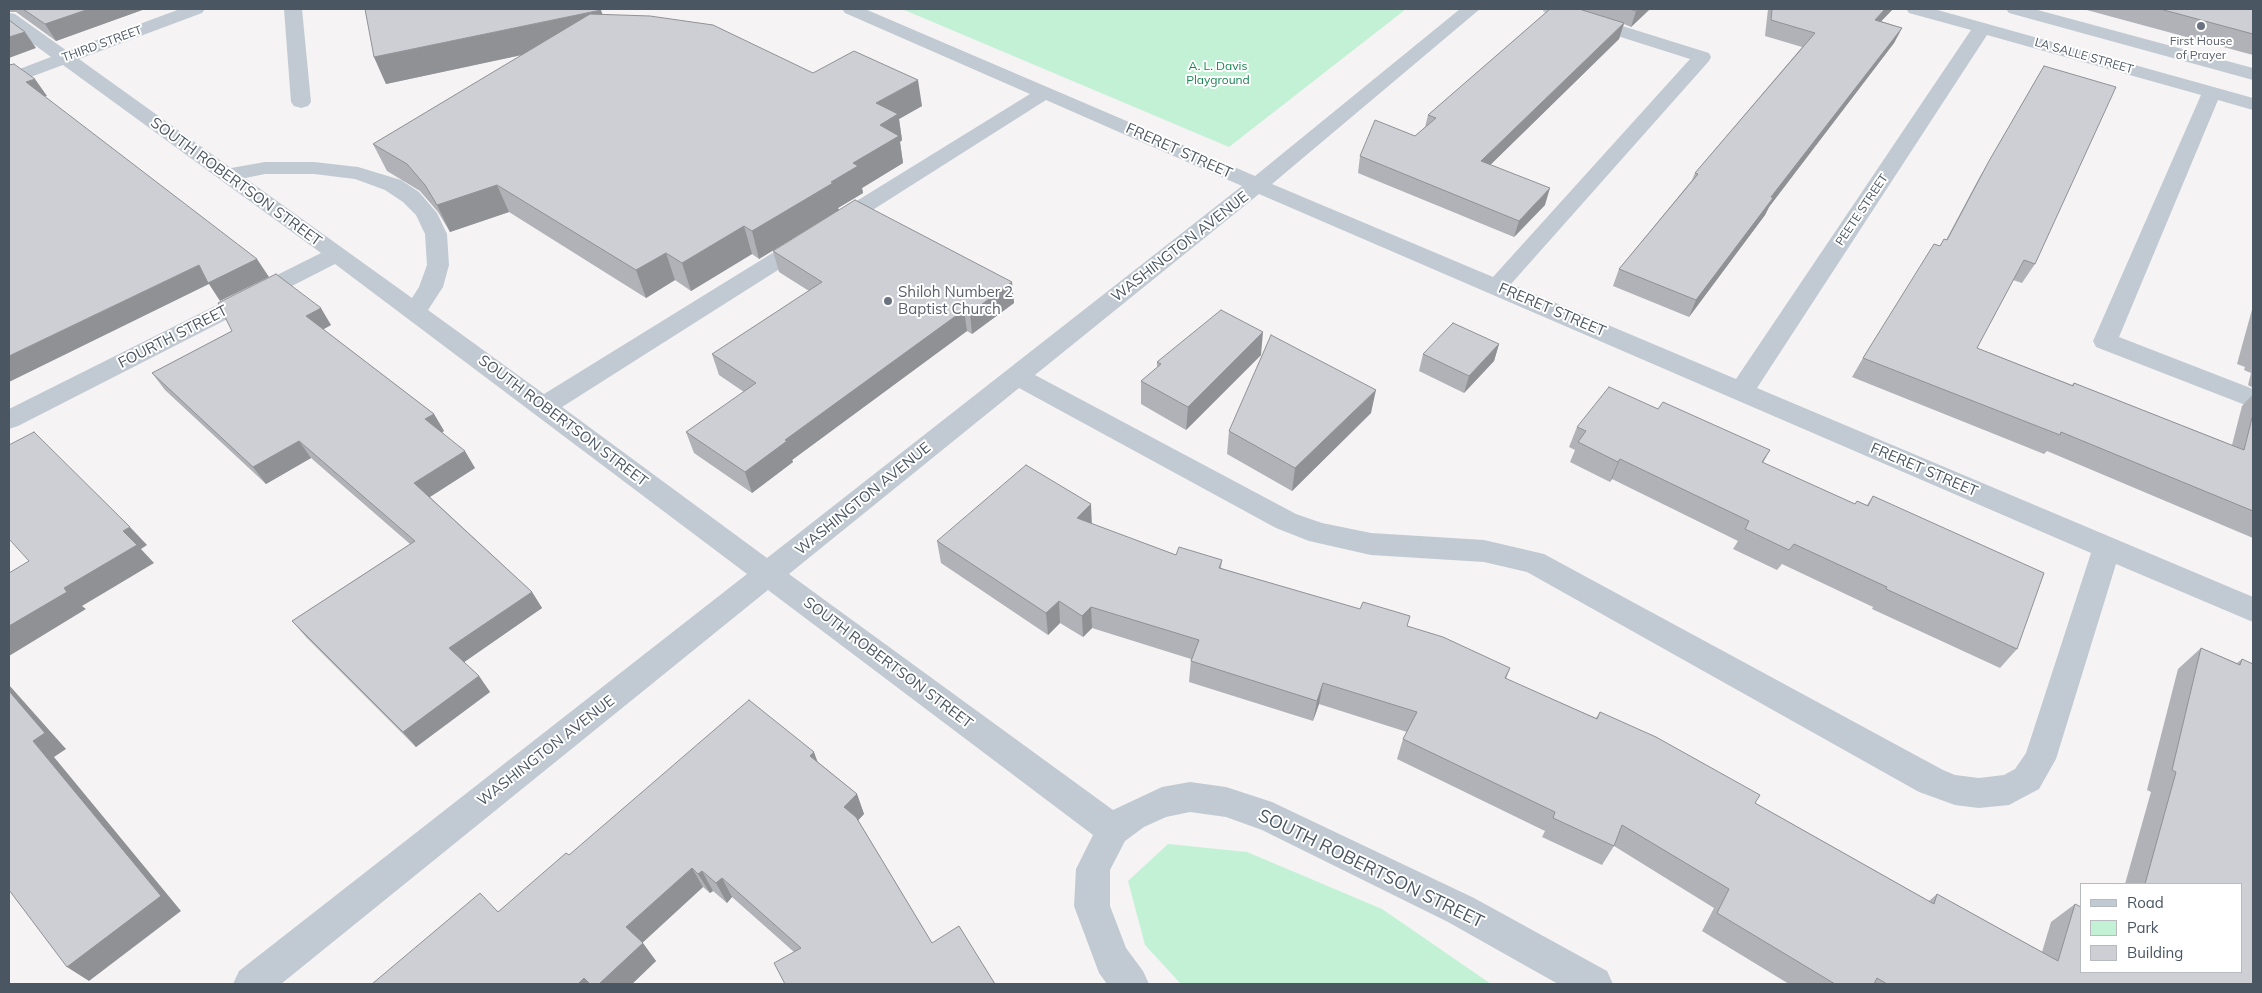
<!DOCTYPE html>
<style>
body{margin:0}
#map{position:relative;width:2262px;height:993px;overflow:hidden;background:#f5f3f3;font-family:Mulish,sans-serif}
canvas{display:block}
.frame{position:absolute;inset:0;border:10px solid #4a5661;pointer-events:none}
.legend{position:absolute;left:2080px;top:883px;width:162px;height:90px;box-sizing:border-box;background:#fff;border:1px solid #b7bbc0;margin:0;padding:6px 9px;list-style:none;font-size:15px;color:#4a5661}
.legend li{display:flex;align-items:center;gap:10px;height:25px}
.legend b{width:25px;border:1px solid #b7bbc0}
</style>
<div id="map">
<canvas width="2262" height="993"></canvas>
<div class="frame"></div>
<ul class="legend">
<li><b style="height:6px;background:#c1cad2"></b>Road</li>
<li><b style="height:14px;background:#c3f1d5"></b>Park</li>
<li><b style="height:14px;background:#cdcfd5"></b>Building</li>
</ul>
</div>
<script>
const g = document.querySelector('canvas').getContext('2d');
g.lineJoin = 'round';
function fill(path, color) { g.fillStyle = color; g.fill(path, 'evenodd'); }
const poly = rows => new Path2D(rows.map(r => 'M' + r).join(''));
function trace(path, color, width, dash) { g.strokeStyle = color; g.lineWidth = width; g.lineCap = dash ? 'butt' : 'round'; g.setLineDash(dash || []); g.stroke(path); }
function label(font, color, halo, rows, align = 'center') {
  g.font = font + ' Mulish,sans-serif'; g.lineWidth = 4; g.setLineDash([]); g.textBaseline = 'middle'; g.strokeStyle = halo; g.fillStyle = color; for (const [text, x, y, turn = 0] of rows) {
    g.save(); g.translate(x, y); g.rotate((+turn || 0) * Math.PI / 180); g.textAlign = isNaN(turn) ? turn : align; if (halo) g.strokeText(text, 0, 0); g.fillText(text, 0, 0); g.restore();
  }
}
fill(poly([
 [902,9,1406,9,1229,147],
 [1168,844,1247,852,1382,909,1491,984,1181,984,1145,945,1128,881]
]), '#c3f1d5');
fill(poly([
 [180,9,205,9,202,13,79,59,231,168,265,162,314,162,358,167,401,180,419,192,437,213,447,234,449,265,443,287,428,310,544,394,1030,94,845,13,842,9,865,9,1255,176,1460,9,1480,9,1272,184,1493,277,1690,59,1545,13,1542,9,1568,9,1709,53,1711,57,1709,61,1511,284,1736,379,1971,30,1909,13,1906,9,1934,9,2253,98,2253,110,2218,100,2119,337,2253,389,2253,408,2096,347,2093,341,2201,95,1987,35,1757,388,2253,597,2253,622,2116,564,2056,759,2039,789,2009,805,1979,808,1955,805,1919,792,1527,572,1484,562,1371,555,1309,541,1276,528,1019,388,789,574,1113,810,1162,787,1190,782,1226,787,1272,802,1474,898,1607,971,1613,984,1558,984,1448,922,1262,830,1226,817,1190,812,1166,817,1144,827,1125,841,1110,870,1110,906,1126,948,1143,971,1149,984,1107,984,1099,973,1074,906,1076,869,1093,835,768,590,281,984,233,984,239,971,747,574,335,264,18,426,9,429,9,409,321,253,63,65,9,85,9,73,51,57,9,26,9,13,15,14,67,51,180,9],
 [1046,100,1242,186,767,558,562,407,1046,100],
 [265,174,314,174,355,179,385,190,403,202,416,215,425,234,427,265,419,287,412,298,245,178,265,174],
 [1259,194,2091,553,2026,753,2015,769,2004,775,1979,778,1955,775,1943,770,1544,554,1484,540,1371,533,1322,523,1296,514,1035,375,1259,194],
 [284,9,302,9,311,102,308,106,301,108,294,106,291,102,284,9],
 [2006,9,2034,9,2253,68,2253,80,2009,13,2006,9]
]), '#c1cad2');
fill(poly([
 [9,9,145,9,56,41,16,12,9,12],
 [1550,9,1650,9,1631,27,1624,24,1619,39,1490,165,1545,205,1514,237,1358,173,1360,156,1415,136,1425,127,1428,115],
 [1768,9,1893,9,1881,21,1902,28,1894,43,1769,207,1765,215,1689,317,1613,286,1619,269,1692,180,1695,173,1802,47,1765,36],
 [2083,9,2253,9,2253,55],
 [603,14,813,73,922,106,899,119,902,140,900,142,903,163,862,188,863,193,838,208,839,210,759,259,752,254,691,291,675,280,646,298,509,212,450,232,438,212,420,191,387,171,373,144,522,55,386,84,374,57],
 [2044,66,2035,264,2022,283,2013,280,1977,348,2072,385,2074,383,2232,445,2242,406,2253,394,2253,538,2047,451,2044,454,1852,377,1863,358,1940,246,1946,240,1978,180],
 [773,251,1012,282,1014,303,972,334,967,331,792,460,793,462,752,493,694,453,686,432,744,392,719,375,712,354,809,291,779,272],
 [2253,306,2253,388,2248,385,2251,373,2244,370,2245,367,2237,364],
 [331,325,323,329,434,414,444,431,442,432,475,468,430,497,532,592,542,608,464,662,479,676,490,692,416,747,306,637,292,621,410,544,311,458,266,484,165,390,152,373,232,331],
 [1499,344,1494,361,1464,393,1419,371,1423,354],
 [1261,355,1186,430,1141,404,1141,381,1157,368,1157,362],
 [1658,409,1770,450,1763,463,1855,504,1857,501,1867,505,1873,496,2017,649,2000,668,1872,609,1873,607,1782,564,1777,570,1733,549,1738,541,1612,479,1610,482,1570,462,1575,450,1569,447,1577,427],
 [1371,413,1292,491,1227,454,1229,431],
 [1091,524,1176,555,1222,560,1221,568,1407,626,1510,668,1506,679,1596,718,1600,712,1755,803,1929,901,1937,894,2042,952,2051,922,2075,904,2081,972,2241,884,2125,884,2151,792,2147,790,2178,669,2201,648,2237,663,2242,659,2253,984,1789,984,1702,931,1714,908,1614,846,1602,865,1542,837,1545,831,1397,759,1403,739,1407,732,1319,704,1313,721,1189,682,1191,659,1092,628,1083,637,1060,623,1048,635,941,563,937,541],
 [818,762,857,794,864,814,858,820,932,943,995,984,794,952,732,897,727,903,713,891,710,893,703,887,642,943,656,961,632,984,372,984,498,912,569,855]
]), '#b0b2b7');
fill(poly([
 [89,9,145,9,56,41,45,24],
 [1639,9,1650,9,1631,27,1636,11],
 [1885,9,1893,9,1868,35,1875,20],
 [601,10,610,36,386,84,374,57],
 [1624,23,1619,39,1477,178,1481,161],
 [1902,28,1894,43,1769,207,1765,215,1689,317,1696,300,1771,197],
 [25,32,36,48,9,58,9,37],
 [35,79,47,96,38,99,26,82],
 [918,80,922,106,899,119,902,140,900,142,903,163,862,188,863,193,838,208,839,210,759,259,752,231,831,182,853,163,876,103],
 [497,185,509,212,450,232,437,205],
 [1550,188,1545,205,1514,237,1519,221],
 [744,226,752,254,691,291,682,263],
 [666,253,675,280,646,298,636,270],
 [257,259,269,277,220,301,209,284,9,382,9,356,199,265],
 [1012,282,1014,303,972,334,970,313],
 [321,308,331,325,317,333,306,316],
 [964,310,967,331,792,460,793,462,752,493,745,472,785,440],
 [1263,332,1261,355,1186,430,1188,407],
 [1499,344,1494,361,1464,393,1469,376],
 [1376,390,1371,413,1292,491,1295,468],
 [434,414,444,431,435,436,425,419],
 [299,441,311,458,266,484,253,467],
 [465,451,475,468,425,500,414,483],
 [1620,459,1612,479,1610,482,1618,462],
 [1091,504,1092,526,1077,518],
 [130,527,147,545,141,549,154,563,82,606,86,609,9,656,9,626,64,588,123,531],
 [532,592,542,608,460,665,449,648],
 [1059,601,1060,623,1048,635,1046,613],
 [1091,607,1092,628,1083,637,1082,616],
 [479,676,490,692,416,747,403,732],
 [1323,683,1319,704,1313,721,1317,701],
 [9,685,66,749,54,757,181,911,89,981,67,967,33,741,9,691],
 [814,752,822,774,810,756],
 [857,794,864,814,852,827,844,807],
 [692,868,703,887,640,945,626,927],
 [702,871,713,891,710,893,698,874],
 [722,878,732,897,727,903,716,883],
 [643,943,656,961,632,984,599,984],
 [584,978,589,984,578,984]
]), '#909195');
const building = poly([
 [23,9,89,9,45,24,23,9],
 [365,9,601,9,601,10,374,57,365,9],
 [1550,9,1579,9,1624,23,1481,161,1550,188,1519,221,1360,156,1375,120,1415,136,1436,118,1428,115,1550,9],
 [1629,9,1639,9,1636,11,1629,9],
 [1772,9,1885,9,1875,20,1902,28,1771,197,1773,198,1696,300,1619,269,1698,174,1695,173,1815,33,1771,20,1772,9],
 [2160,9,2253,9,2253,34,2160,9],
 [590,14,650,16,713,25,813,73,854,51,918,80,876,103,898,114,880,125,899,136,853,163,858,166,831,182,833,183,752,231,744,226,682,263,666,253,636,270,497,185,437,205,425,185,407,164,373,144,590,14],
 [9,20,25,32,9,37,9,20],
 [14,64,35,79,26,82,257,259,208,283,199,265,9,356,9,65,14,64],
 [2044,66,2116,87,2035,264,2024,260,1977,348,2073,386,2074,383,2244,450,2253,414,2253,511,2061,432,2060,435,1863,358,1934,244,1940,246,1944,239,1947,240,1989,161,2044,66],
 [855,200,1012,282,970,313,964,310,785,440,787,441,745,472,686,432,756,383,712,354,822,282,773,251,855,200],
 [276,274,321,308,306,316,434,414,425,419,465,451,414,483,532,592,449,648,479,676,403,732,292,621,415,541,299,441,253,467,152,373,232,331,218,303,276,274],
 [1221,310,1263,332,1188,407,1141,381,1161,364,1157,362,1221,310],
 [1453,323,1499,344,1469,376,1423,354,1453,323],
 [1271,335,1376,390,1295,468,1229,431,1271,335],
 [1609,387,1658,409,1663,402,1770,450,1762,462,1855,504,1857,501,1868,506,1873,496,2044,573,2017,649,1886,589,1887,587,1794,544,1789,550,1745,529,1749,521,1620,459,1618,462,1578,442,1586,431,1577,427,1609,387],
 [34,432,130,527,123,531,137,545,64,588,67,592,9,626,9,573,29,561,9,539,9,445,34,432],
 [1026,465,1091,504,1077,518,1176,555,1179,547,1222,560,1219,568,1360,609,1363,602,1410,616,1407,626,1443,637,1510,668,1505,678,1597,719,1600,712,1656,737,1760,795,1755,803,1934,904,1937,894,2058,961,2075,904,2081,907,2081,972,2241,972,2241,884,2145,884,2176,772,2172,770,2201,648,2240,665,2242,659,2253,664,2253,984,1887,984,1877,978,1874,984,1835,984,1717,913,1729,889,1622,825,1614,846,1553,818,1555,812,1403,739,1417,712,1323,683,1317,701,1191,661,1199,640,1091,607,1082,616,1059,601,1046,613,937,541,1026,465],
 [9,691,45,733,33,741,161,896,67,967,9,890,9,691],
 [749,700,814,752,810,756,857,794,844,807,856,817,932,943,959,926,995,984,785,984,774,963,801,948,722,878,716,883,702,871,698,874,692,868,626,927,643,943,599,984,590,984,584,978,578,984,372,984,480,893,498,912,566,853,569,855,749,700]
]);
fill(building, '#cdcfd5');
trace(building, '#909195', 1);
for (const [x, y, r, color] of [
 [2201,26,5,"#6b7280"],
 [888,301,5,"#6b7280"]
]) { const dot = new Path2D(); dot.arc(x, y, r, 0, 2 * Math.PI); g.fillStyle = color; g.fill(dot); trace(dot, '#fff', 2); }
label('12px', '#5b616d', '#fff', [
 ["First House",2201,41],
 ["of Prayer",2201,55]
]);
label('12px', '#4a5661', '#fff', [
 ["THIRD STREET",102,44,-20],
 ["LA SALLE STREET",2084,56,16],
 ["PEETE STREET",1862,210,-56]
]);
label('12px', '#17864f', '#fff', [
 ["A. L. Davis",1218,66],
 ["Playground",1218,80]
]);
label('15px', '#4a5661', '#fff', [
 ["FRERET STREET",1179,151,24],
 ["SOUTH ROBERTSON STREET",236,182,36],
 ["WASHINGTON AVENUE",1180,247,-38],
 ["FRERET STREET",1552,310,23],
 ["FOURTH STREET",173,337,-27],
 ["SOUTH ROBERTSON STREET",563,421,37],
 ["FRERET STREET",1924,470,23],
 ["WASHINGTON AVENUE",863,499,-39],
 ["SOUTH ROBERTSON STREET",888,663,37],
 ["WASHINGTON AVENUE",546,751,-38]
]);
label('15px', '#5b616d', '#fff', [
 ["Shiloh Number 2",898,292],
 ["Baptist Church",898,309]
], 'left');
label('18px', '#4a5661', '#fff', [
 ["SOUTH ROBERTSON STREET",1371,869,26]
]);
</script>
